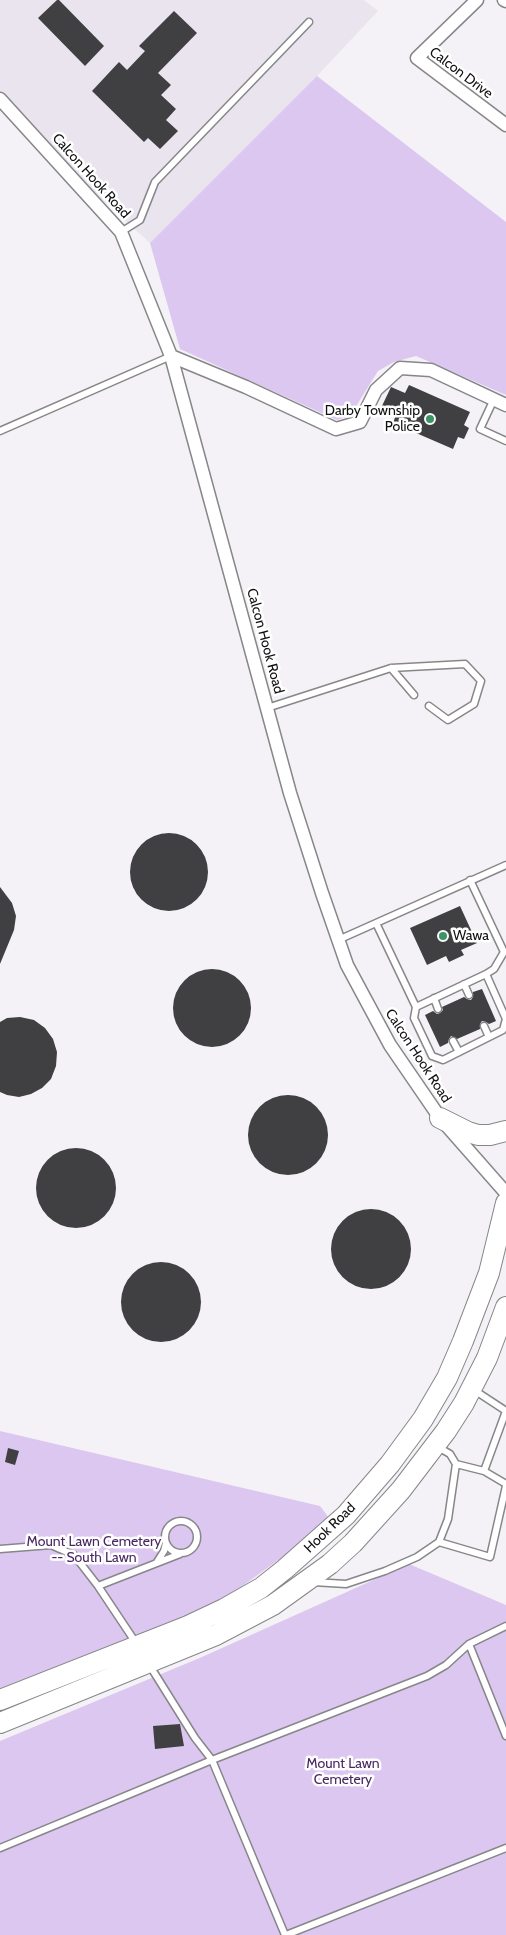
<!DOCTYPE html>
<style>
body{margin:0}
canvas{display:block;background:#f4f2f6}
</style>
<canvas width="506" height="1935"></canvas>
<script>
const g = document.querySelector('canvas').getContext('2d');
g.lineJoin = 'round';
function fill(path, color) { g.fillStyle = color; g.fill(path, 'evenodd'); }
const poly = rows => new Path2D(rows.map(r => 'M' + r).join(''));
function trace(path, color, width, dash) { g.strokeStyle = color; g.lineWidth = width; g.lineCap = dash ? 'butt' : 'round'; g.setLineDash(dash || []); g.stroke(path); }
function label(font, color, halo, rows, align = 'center') {
  g.font = font + ' Cabin,sans-serif'; g.lineWidth = 5; g.setLineDash([]); g.textBaseline = 'middle'; g.strokeStyle = halo; g.fillStyle = color; for (const [text, x, y, turn = 0] of rows) {
    g.save(); g.translate(x, y); g.rotate((+turn || 0) * Math.PI / 180); g.textAlign = isNaN(turn) ? turn : align; if (halo) g.strokeText(text, 0, 0); g.fillText(text, 0, 0); g.restore();
  }
}
fill(poly([
 [0,0,364,0,378,11,317,76,150,243,0,108]
]), '#e9e4ee');
fill(poly([
 [317,76,506,222,506,395,416,356,394,362,378,371,350,416,337,420,180,349,150,243],
 [0,1431,320,1506,329,1518,302,1543,234,1592,192,1614,0,1691],
 [409,1564,506,1605,506,1935,0,1935,0,1741,202,1657]
]), '#dcc7f1');
fill(poly([
 [57,0,59,0,104,46,85,66,38,18],
 [174,11,197,33,158,73,171,85,161,95,176,109,166,120,178,131,160,149,148,138,144,142,92,91,119,62,127,70,145,51,139,46],
 [409,385,470,412,464,425,469,428,464,439,458,437,453,449,393,423,396,415,381,408,391,387,405,393],
 '130 872a39 39 0 1 1 78 0a39 39 0 1 1-78 0Z',
 [0,887,12,903,16,916,14,930,0,964],
 [460,906,477,943,461,950,464,955,449,962,446,956,427,965,410,928],
 '173 1008a39 39 0 1 1 78 0a39 39 0 1 1-78 0Z',
 [482,989,496,1021,489,1024,486,1022,482,1021,480,1024,480,1029,457,1039,451,1036,449,1039,448,1043,440,1047,425,1015,433,1011,437,1014,440,1013,443,1010,442,1007,464,997,467,999,471,1000,473,997,473,992],
 [20,1017,34,1020,45,1028,53,1039,57,1052,56,1066,51,1079,42,1088,31,1094,19,1097,7,1095,0,1092,0,1022,7,1018],
 '248 1135a40 40 0 1 1 80 0a40 40 0 1 1-80 0Z',
 '36 1188a40 40 0 1 1 80 0a40 40 0 1 1-80 0Z',
 '331 1249a40 40 0 1 1 80 0a40 40 0 1 1-80 0Z',
 '121 1302a40 40 0 1 1 80 0a40 40 0 1 1-80 0Z',
 [8,1448,19,1451,15,1465,5,1462],
 [180,1724,184,1746,155,1749,153,1726]
]), '#403f42');
const service = poly([
 [121,232,140,220,155,182,309,22],
 [494,399,480,429,506,441],
 [0,431,171,356],
 [391,668,414,695],
 [267,708,391,668,465,664,481,681,474,704,448,720,429,706],
 [376,923,416,1007,414,1018,432,1056,443,1060,503,1030,506,1019,486,974,494,969,504,952,470,880],
 [338,940,506,865],
 [464,984,469,995],
 [434,998,438,1009],
 [416,1007,486,974],
 [484,1026,489,1037],
 [453,1041,459,1052],
 [474,1390,506,1411],
 [438,1447,450,1454,456,1464,484,1471,506,1411],
 [484,1471,506,1484],
 '165 1537a16 16 0 1 1 32 0a16 16 0 1 1-32 0Z',
 [439,1542,490,1557,506,1486],
 [0,1549,51,1545,74,1555,98,1586,136,1643],
 [157,1562,164,1551,166,1543],
 [313,1582,346,1584,385,1571,417,1557,439,1542,448,1519,456,1464],
 [98,1586,180,1554],
 [469,1644,506,1736],
 [150,1666,195,1738,212,1760,285,1935],
 [0,1848,212,1760,427,1676,446,1665,469,1644,506,1626],
 [286,1935,506,1848]
]);
const minor = poly([
 [477,0,417,58,506,125],
 [504,0,506,1],
 [0,99,121,232,171,356,290,793,322,893,347,965,390,1045,440,1118,506,1193],
 [171,356,246,387,336,429,360,422,376,390,400,368,431,370,506,405]
]);
const primary = poly([
 [440,1118,468,1132,478,1135,490,1135,506,1131],
 [0,1700,188,1626,224,1609,261,1588,285,1569,346,1515,390,1464,423,1419,447,1378,463,1341,489,1273,506,1203],
 [0,1723,216,1635,273,1605,330,1564,353,1543,401,1490,446,1431,464,1403,487,1358,506,1307]
]);
trace(service, '#878689', 9);
trace(minor, '#878689', 15);
trace(primary, '#878689', 22);
trace(service, '#fff', 6);
trace(minor, '#fff', 12);
trace(primary, '#fff', 20);
for (const [x, y, r, color] of [
 [430,419,5,"#3e9366"],
 [443,936,5,"#3e9366"]
]) { const dot = new Path2D(); dot.arc(x, y, r, 0, 2 * Math.PI); g.fillStyle = color; g.fill(dot); trace(dot, '#fff', 2); }
label('14px', '#111011', '#fff', [
 ["Calcon Drive",461,73,37],
 ["Calcon Hook Road",91,176,48],
 ["Calcon Hook Road",265,641,75],
 ["Calcon Hook Road",418,1056,57],
 ["Hook Road",330,1528,-44]
]);
label('14px', '#111011', '#fff', [
 ["Darby Township",420,411],
 ["Police",420,427],
 ["Wawa",453,936,"left"]
], 'right');
label('14px', '#492862', '#fff', [
 ["Mount Lawn Cemetery",94,1542],
 ["-- South Lawn",94,1558],
 ["Mount Lawn",343,1764],
 ["Cemetery",343,1780]
]);
</script>
